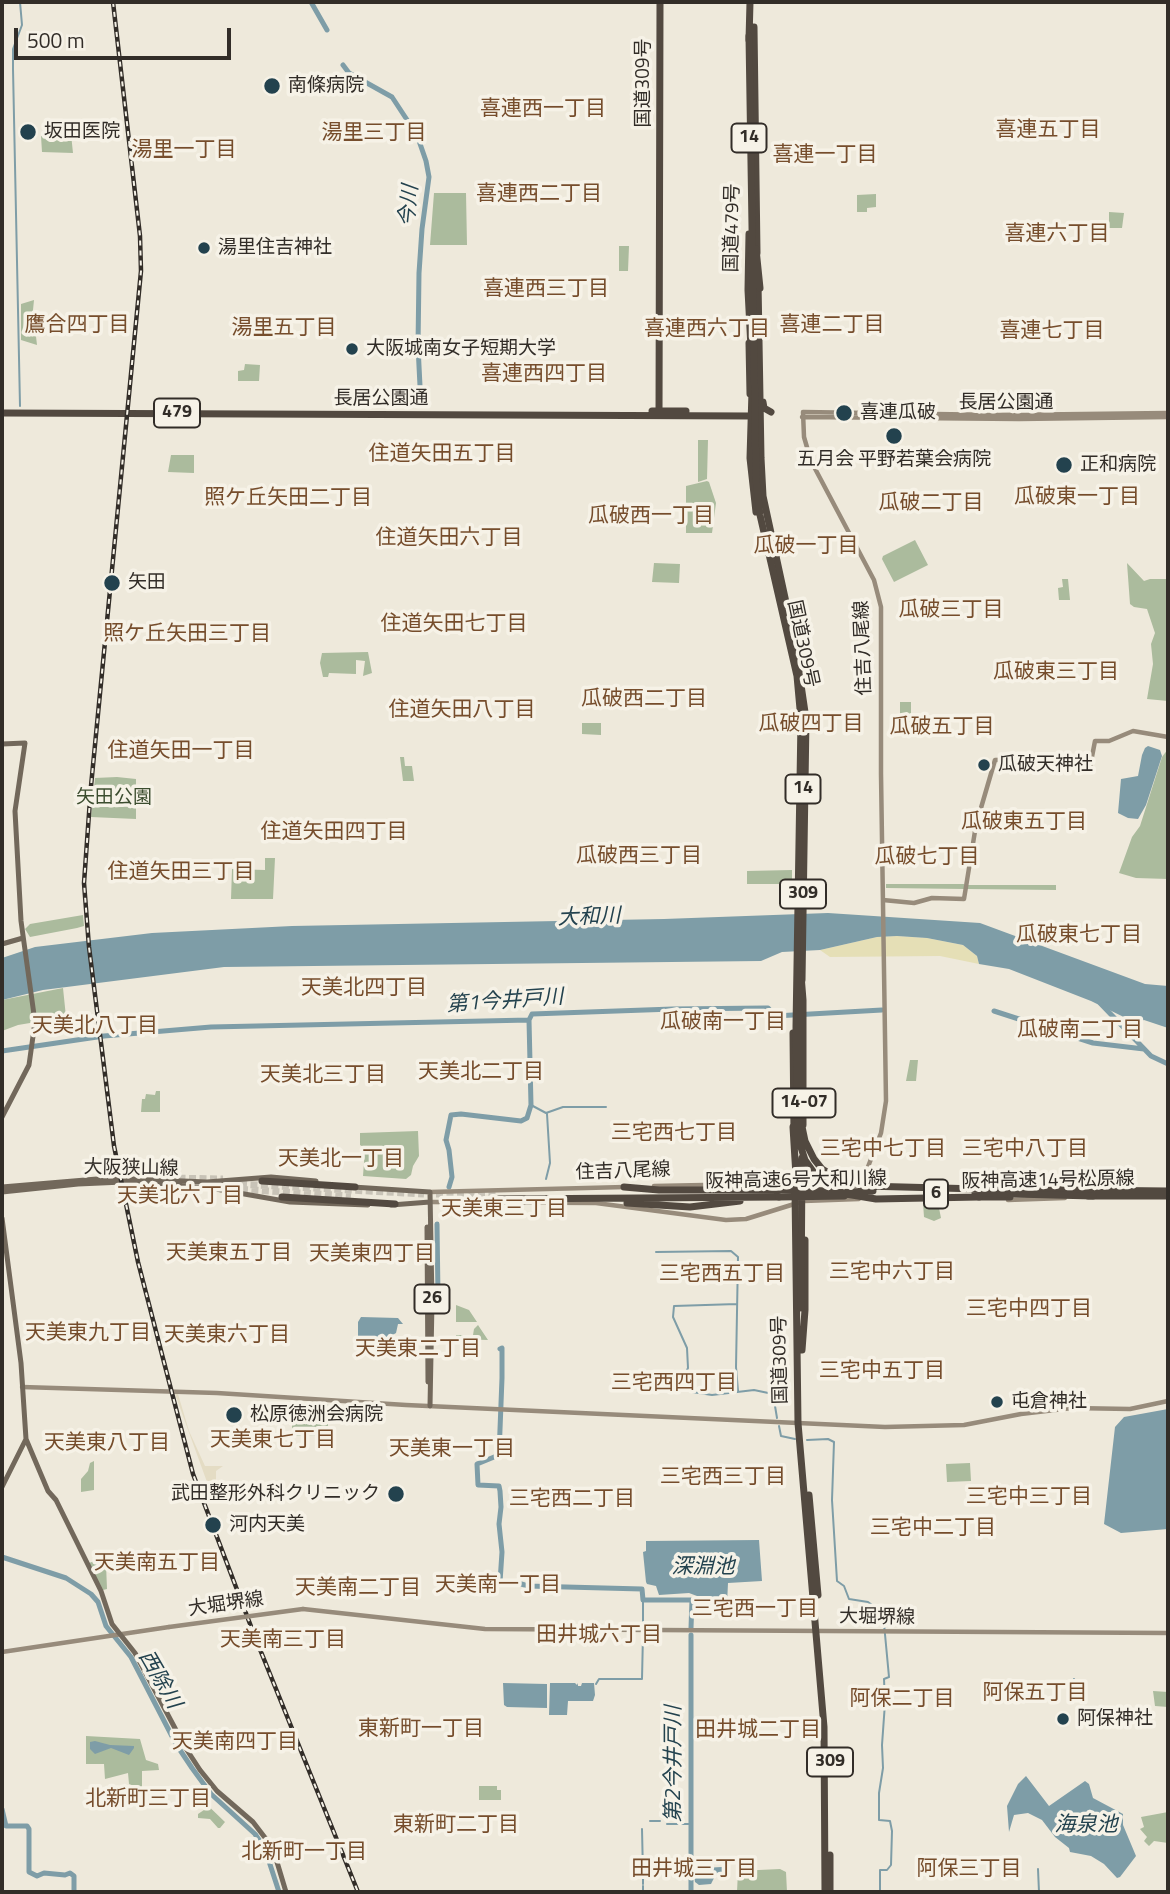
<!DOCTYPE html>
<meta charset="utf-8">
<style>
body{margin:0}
#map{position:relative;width:1170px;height:1894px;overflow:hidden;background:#eee9db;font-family:"Titillium Web",sans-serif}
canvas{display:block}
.frame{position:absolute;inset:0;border:4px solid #322d28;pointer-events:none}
.scale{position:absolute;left:14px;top:28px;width:217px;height:32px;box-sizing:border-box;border:4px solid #322d28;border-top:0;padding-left:9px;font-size:21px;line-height:24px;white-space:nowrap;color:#322d28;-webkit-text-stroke:5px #f6f2e7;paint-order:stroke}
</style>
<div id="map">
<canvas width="1170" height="1894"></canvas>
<div class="frame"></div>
<div class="scale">500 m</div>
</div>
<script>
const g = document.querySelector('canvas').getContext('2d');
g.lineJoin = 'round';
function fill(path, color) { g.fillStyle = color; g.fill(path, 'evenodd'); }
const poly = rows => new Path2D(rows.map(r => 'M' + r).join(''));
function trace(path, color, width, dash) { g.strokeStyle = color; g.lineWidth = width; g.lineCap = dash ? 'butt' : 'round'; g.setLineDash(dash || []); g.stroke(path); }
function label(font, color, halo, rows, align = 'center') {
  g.font = font + ' "Titillium Web","Noto Sans JP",sans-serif'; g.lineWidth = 7; g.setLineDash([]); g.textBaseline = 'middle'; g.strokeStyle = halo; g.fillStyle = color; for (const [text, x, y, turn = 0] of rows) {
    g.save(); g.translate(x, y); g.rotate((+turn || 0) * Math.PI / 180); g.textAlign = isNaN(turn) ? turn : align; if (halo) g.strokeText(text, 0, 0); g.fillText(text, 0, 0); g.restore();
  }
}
fill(poly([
 [71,134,73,153,42,152,41,136],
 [434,193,466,193,467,245,430,245],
 [876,194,876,207,867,208,867,212,857,212,857,195],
 [1109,212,1124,213,1122,228,1109,228],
 [619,246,629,246,628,271,619,271],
 [34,300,33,310,37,345,21,340,21,304],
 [245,364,260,365,259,381,238,381,238,371,244,370],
 [698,440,708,440,707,479,698,482],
 [455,441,470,441,470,456,455,456],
 [171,455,194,455,194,473,168,472],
 [707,481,709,482,716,503,712,533,686,533,686,486],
 [915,540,928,565,894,582,882,559,883,556],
 [654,563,680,564,679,583,652,582],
 [1127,563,1144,581,1150,579,1168,579,1168,701,1147,699,1153,664,1151,644,1155,633,1147,609,1134,607,1130,604],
 [1062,579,1068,579,1070,600,1059,600,1058,588,1063,587],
 [368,652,372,673,363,676,365,661,356,660,356,674,329,673,328,677,323,677,320,663,322,653],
 [900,702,911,702,911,724,900,724],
 [582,723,601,723,601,735,582,734],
 [1168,749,1168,879,1136,878,1119,873,1132,837,1140,826,1162,757],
 [400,757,404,757,405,766,412,766,414,781,403,781],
 [117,777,136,779,136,819,91,817,95,778],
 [265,858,275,858,273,899,231,899,232,869,265,870],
 [792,870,792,884,747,884,747,871],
 [886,884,964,884,964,889,886,888],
 [967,885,1056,885,1056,890,967,889],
 [83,915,84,926,77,928,30,937,25,929,30,924],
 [63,988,66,1017,18,1025,2,1031,2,1000],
 [910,1060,918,1060,916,1081,906,1081],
 [156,1091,160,1091,160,1112,141,1112,142,1099,145,1099,146,1094,155,1095],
 [418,1131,419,1156,413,1166,411,1175,406,1179,363,1176,365,1148,360,1145,360,1133],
 [923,1203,938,1203,941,1218,934,1221,924,1217],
 [456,1305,469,1310,477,1322,456,1322],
 [478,1325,488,1340,456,1339,456,1335,473,1335,474,1329],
 [308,1404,328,1404,328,1435,292,1436,292,1414,298,1414,298,1417,306,1418,302,1409,308,1409],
 [94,1461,94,1490,81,1492,81,1479,88,1471,90,1463],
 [970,1463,971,1481,947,1482,946,1464],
 [100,1559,106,1564,107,1589,103,1590,89,1563],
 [1153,1691,1168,1692,1168,1707,1155,1706],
 [86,1736,140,1739,146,1760,158,1764,159,1770,142,1771,142,1789,129,1784,128,1773,105,1779,104,1764,86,1764],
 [479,1786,497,1786,497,1790,501,1790,501,1800,479,1800],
 [198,1796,225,1822,220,1828,218,1828,210,1819,198,1818,198,1814,204,1810],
 [1168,1812,1168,1843,1154,1841,1149,1846,1144,1841,1147,1837,1140,1829,1144,1827,1141,1817],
 [780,1869,786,1872,787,1892,737,1892,738,1871]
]), '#abbb9d');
fill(poly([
 [897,936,927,938,963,945,977,956,979,964,940,956,830,957,820,950,877,937]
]), '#e5dfb6');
fill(poly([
 [175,1394,178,1394,189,1431,205,1466,223,1466,216,1471,216,1493,211,1493]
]), '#e4dcc4');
fill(poly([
 [1148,746,1160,750,1162,756,1146,805,1138,819,1128,818,1118,813,1121,779,1138,776,1142,755,1145,748],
 [828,913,980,923,1145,984,1168,986,1168,1028,1144,1020,1136,1023,1091,1001,1009,969,979,964,977,956,963,945,927,938,897,936,877,937,820,950,782,952,761,961,224,967,43,990,2,1000,2,958,35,947,152,933,292,926,664,919],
 [361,1317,398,1318,403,1324,398,1324,396,1333,389,1337,375,1338,358,1342,358,1322],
 [1168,1409,1168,1529,1121,1533,1104,1524,1115,1427,1124,1417],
 [759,1540,762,1581,728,1583,727,1604,717,1608,714,1613,712,1607,698,1606,697,1596,689,1593,659,1595,656,1586,647,1584,646,1582,643,1552,646,1551,646,1541],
 [503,1683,547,1684,547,1708,507,1707,504,1705],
 [550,1683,575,1683,577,1685,578,1683,578,1686,581,1686,582,1683,594,1683,595,1695,593,1701,568,1701,567,1715,549,1715],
 [95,1741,110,1745,134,1746,134,1748,129,1755,111,1748,95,1754,90,1749,90,1742],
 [1026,1776,1049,1806,1085,1781,1089,1784,1093,1798,1123,1814,1123,1825,1136,1856,1120,1877,1117,1878,1104,1864,1091,1856,1070,1852,1069,1848,1055,1837,1042,1820,1028,1813,1014,1815,1009,1832,1007,1806,1018,1784],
 [702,1868,722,1867,723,1874,715,1876,711,1884,699,1885,695,1882,694,1875,700,1872]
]), '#7e9da7');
trace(poly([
 [20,406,13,69,13,49,22,25,20,2],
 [531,1105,546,1113,563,1107,606,1107],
 [546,1179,550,1163,547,1114],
 [656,1252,731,1251,738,1257,736,1367,738,1391],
 [737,1304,674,1306,673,1317,687,1348,688,1368,684,1376,691,1381,692,1392,712,1395,754,1390,773,1394,777,1418],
 [779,1426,781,1436,795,1439],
 [807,1440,828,1439,834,1442,832,1500,837,1581,844,1586,849,1599,868,1602,883,1613,889,1677,884,1679,885,1703,882,1745,883,1768,879,1793,879,1820,890,1821,892,1831,891,1865,887,1870,880,1870,880,1892],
 [643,1627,643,1600],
 [1074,1679,1075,1694],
 [596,1684,599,1679,642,1679,643,1634],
 [650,1821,660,1821],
 [667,1824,692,1824],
 [642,1829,643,1874],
 [1038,1869,1039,1892],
 [643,1884,643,1877],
 [643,1892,643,1886]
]), '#7e9da7', 2);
trace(poly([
 [311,2,327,30],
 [343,65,349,73,392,97,417,135,426,161,429,177,422,229,419,273,418,346,420,386],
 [1100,1003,1151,1056,1168,1064],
 [994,1011,1093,1043,1144,1049],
 [2,1051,104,1036,211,1027,529,1020,532,1014,673,1009,766,1008,768,1008,775,1016,882,1010],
 [449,1187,452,1177,449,1150,446,1140,451,1115,461,1114,521,1121,527,1118,531,1105,529,1020],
 [437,1224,438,1296],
 [500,1349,502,1348,502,1378,499,1455,477,1464,478,1485,499,1486,500,1491,501,1507,499,1524,502,1552,500,1582,518,1583,528,1586,642,1589,643,1600,692,1600,691,1628],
 [2,1557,66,1578,91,1594,98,1602,106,1626,131,1657,176,1744,192,1768,211,1794,255,1834,265,1849,279,1892],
 [2,1809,6,1826,27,1826,29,1829,29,1872,37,1876,44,1873,65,1875,70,1873,74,1876,74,1892],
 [691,1892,691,1635]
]), '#7e9da7', 5);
trace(poly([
 [168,1178,223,1179],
 [219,1183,424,1194],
 [220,1188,351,1196],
 [436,1194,499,1194]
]), '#c8c3b7', 7, [7, 3.5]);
trace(poly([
 [802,417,1019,419,1168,417],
 [883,900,914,903,932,898,964,899,976,825,995,760,1058,758,1087,769,1090,767,1095,741,1109,741,1133,731,1168,737],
 [861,1185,881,1133,886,1101,881,774,881,607,874,580,811,461,804,437,803,412,1000,415,1168,413],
 [654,1186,754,1184,782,1187],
 [430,1192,625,1187],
 [1008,1200,1065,1198],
 [430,1202,596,1203,726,1220,746,1219,804,1201,859,1199],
 [22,1387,217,1393,406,1405,885,1427,964,1425,1021,1414,1072,1408,1130,1409,1168,1401],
 [303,1609,485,1629,1168,1633],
 [2,1652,169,1627]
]), '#978b7b', 4.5);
trace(poly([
 [2,744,25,743,15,811,21,921,35,1022,29,1065,2,1117],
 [2,944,23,938],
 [2,1187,109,1178,207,1182,271,1177,316,1181],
 [353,1187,430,1192,432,1302,430,1406],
 [2,1192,78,1184,123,1182,210,1188,290,1202,368,1205],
 [391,1205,430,1202],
 [2,1218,21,1363,26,1439,48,1491,56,1500,101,1591,112,1624,135,1653,185,1747,200,1770,217,1791,253,1822,266,1839,274,1852,286,1892],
 [427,1227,428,1382],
 [2,1487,26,1439]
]), '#72685b', 5);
trace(poly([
 [754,27,757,253],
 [749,40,750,2],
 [749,234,748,290,751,348],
 [758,282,761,458,763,496,795,644,806,719,802,980],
 [749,343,750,394],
 [752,391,750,458,756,512],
 [763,402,764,408,771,412],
 [652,411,686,411],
 [2,413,752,416],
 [659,415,660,2],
 [793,1033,794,1133],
 [262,1181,355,1187],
 [624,1187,659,1190,779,1190],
 [979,1189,1168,1191],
 [795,1191,798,1423,824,1727,825,1892],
 [1088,1196,1168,1196],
 [282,1197,395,1204],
 [979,1197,1010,1197],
 [499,1199,779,1197],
 [627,1203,690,1207,740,1201],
 [802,1350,805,1310,805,1240],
 [809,1495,818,1595],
 [830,1855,830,1892]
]), '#524940', 7);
const rail = poly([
 [113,2,140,236,141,271,91,786,84,883,89,947,114,1146,138,1262,193,1474,255,1637,358,1892]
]);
trace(rail, '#322d28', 4.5);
trace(rail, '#f6f2e7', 2, [5]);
trace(poly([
 [169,1627,303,1609]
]), '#978b7b', 4.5);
trace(poly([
 [749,36,756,479,760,515,797,676,801,720,796,1027,798,1138,805,1160,817,1177,833,1189,846,1194,876,1199,979,1197],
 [756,249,760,288],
 [801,975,803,1000,803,1125],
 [801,1122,805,1141,814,1159,822,1169,841,1181,865,1186,979,1189],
 [793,1127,797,1192],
 [779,1190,835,1191],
 [847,1192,873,1191],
 [975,1193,1093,1196],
 [779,1197,844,1196],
 [801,1308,802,1158]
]), '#524940', 7);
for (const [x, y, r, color] of [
 [272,86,9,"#23424e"],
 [28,132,9,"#23424e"],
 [204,248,7,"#23424e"],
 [352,349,7,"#23424e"],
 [844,413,9,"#23424e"],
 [894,436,9,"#23424e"],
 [1064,465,9,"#23424e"],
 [112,583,9,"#23424e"],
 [984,765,7,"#23424e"],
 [997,1402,7,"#23424e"],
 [234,1415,9,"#23424e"],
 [396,1494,9,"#23424e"],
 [213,1525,9,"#23424e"],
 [1063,1719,7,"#23424e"]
]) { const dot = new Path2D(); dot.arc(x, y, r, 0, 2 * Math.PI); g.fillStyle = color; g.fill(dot); trace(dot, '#f6f2e7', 2.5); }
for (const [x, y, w] of [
 [749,138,35],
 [177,413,46],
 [803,789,35],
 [803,894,46],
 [804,1103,63],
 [936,1194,24],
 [432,1299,35],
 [830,1762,46]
]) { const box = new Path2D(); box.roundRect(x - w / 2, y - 14.5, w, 29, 5); g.fillStyle = '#f6f2e7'; g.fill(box); trace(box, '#322d28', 2); }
label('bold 18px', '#322d28', null, [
 ["14",749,138],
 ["479",177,413],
 ["14",803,789],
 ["309",803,894],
 ["14-07",804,1103],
 ["6",936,1194],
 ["26",432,1299],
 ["309",830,1762]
]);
label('19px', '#322d28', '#f6f2e7', [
 ["国道309号",644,83,-90],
 ["国道479号",733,228,-89],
 ["長居公園通",381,399],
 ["長居公園通",1006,403],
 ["国道309号",802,644,78],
 ["住吉八尾線",864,648,-92],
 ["大阪狭山線",131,1169,1],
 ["住吉八尾線",623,1172,-2],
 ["阪神高速6号大和川線",796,1181,-1],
 ["阪神高速14号松原線",1048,1181,-1],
 ["国道309号",781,1360,-91],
 ["大堀堺線",226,1605,-8],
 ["大堀堺線",877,1618,1]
]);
label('19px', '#322d28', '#f6f2e7', [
 ["南條病院",288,86],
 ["坂田医院",44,132],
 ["湯里住吉神社",218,248],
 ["大阪城南女子短期大学",366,349],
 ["喜連瓜破",860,413],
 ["五月会 平野若葉会病院",894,460,"center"],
 ["正和病院",1080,465],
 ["矢田",128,583],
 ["瓜破天神社",998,765],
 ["屯倉神社",1011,1402],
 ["松原徳洲会病院",250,1415],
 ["武田整形外科クリニック",380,1494,"right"],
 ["河内天美",229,1525],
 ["阿保神社",1077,1719]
], 'left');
label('19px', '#3c4d2f', '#f6f2e7', [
 ["矢田公園",114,798]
]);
label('21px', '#764d2c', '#f6f2e7', [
 ["喜連西一丁目",543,110],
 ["喜連五丁目",1048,131],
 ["湯里三丁目",374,134],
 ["湯里一丁目",184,151],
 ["喜連一丁目",825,156],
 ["喜連西二丁目",539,195],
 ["喜連六丁目",1057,235],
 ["喜連西三丁目",546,290],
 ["鷹合四丁目",77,326],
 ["喜連二丁目",832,326],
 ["湯里五丁目",284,329],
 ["喜連西六丁目",707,330],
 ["喜連七丁目",1052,332],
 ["喜連西四丁目",544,375],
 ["住道矢田五丁目",442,455],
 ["瓜破東一丁目",1077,498],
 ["照ケ丘矢田二丁目",288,499],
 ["瓜破二丁目",931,504],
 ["瓜破西一丁目",651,517],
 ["住道矢田六丁目",449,539],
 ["瓜破一丁目",806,547],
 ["瓜破三丁目",951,611],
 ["住道矢田七丁目",454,625],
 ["照ケ丘矢田三丁目",187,635],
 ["瓜破東三丁目",1056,673],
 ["瓜破西二丁目",644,700],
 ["住道矢田八丁目",462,711],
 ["瓜破四丁目",811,725],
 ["瓜破五丁目",942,728],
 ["住道矢田一丁目",181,752],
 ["瓜破東五丁目",1024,823],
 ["住道矢田四丁目",334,833],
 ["瓜破西三丁目",639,857],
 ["瓜破七丁目",927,858],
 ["住道矢田三丁目",181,873],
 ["瓜破東七丁目",1079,936],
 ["天美北四丁目",364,989],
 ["瓜破南一丁目",723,1023],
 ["天美北八丁目",95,1027],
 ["瓜破南二丁目",1080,1031],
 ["天美北二丁目",481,1073],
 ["天美北三丁目",323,1076],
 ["三宅西七丁目",674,1134],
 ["三宅中七丁目",883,1150],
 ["三宅中八丁目",1025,1150],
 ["天美北一丁目",341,1160],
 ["天美北六丁目",180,1197],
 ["天美東三丁目",504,1210],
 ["天美東五丁目",229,1254],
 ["天美東四丁目",372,1255],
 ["三宅中六丁目",892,1273],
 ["三宅西五丁目",722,1275],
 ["三宅中四丁目",1029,1310],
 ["天美東九丁目",88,1334],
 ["天美東六丁目",227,1336],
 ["天美東二丁目",418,1350],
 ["三宅中五丁目",882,1372],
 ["三宅西四丁目",674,1384],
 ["天美東七丁目",273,1441],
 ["天美東八丁目",107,1444],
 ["天美東一丁目",452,1450],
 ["三宅西三丁目",723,1478],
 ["三宅中三丁目",1029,1498],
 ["三宅西二丁目",572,1500],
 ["三宅中二丁目",933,1529],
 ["天美南五丁目",157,1564],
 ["天美南一丁目",498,1586],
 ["天美南二丁目",358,1589],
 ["三宅西一丁目",755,1610],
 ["田井城六丁目",599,1636],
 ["天美南三丁目",283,1641],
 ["阿保五丁目",1035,1694],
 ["阿保二丁目",902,1700],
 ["東新町一丁目",421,1730],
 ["田井城二丁目",758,1731],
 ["天美南四丁目",235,1743],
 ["北新町三丁目",148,1800],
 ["東新町二丁目",456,1826],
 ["北新町一丁目",304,1853],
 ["田井城三丁目",694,1870],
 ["阿保三丁目",969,1870]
]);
label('italic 21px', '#23424e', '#f6f2e7', [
 ["今川",410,206,-84],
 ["大和川",589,918,-2],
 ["第1今井戸川",505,1002,-4],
 ["深淵池",703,1568],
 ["西除川",159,1680,60],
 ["第2今井戸川",675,1764,-90],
 ["海泉池",1086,1826]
]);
</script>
